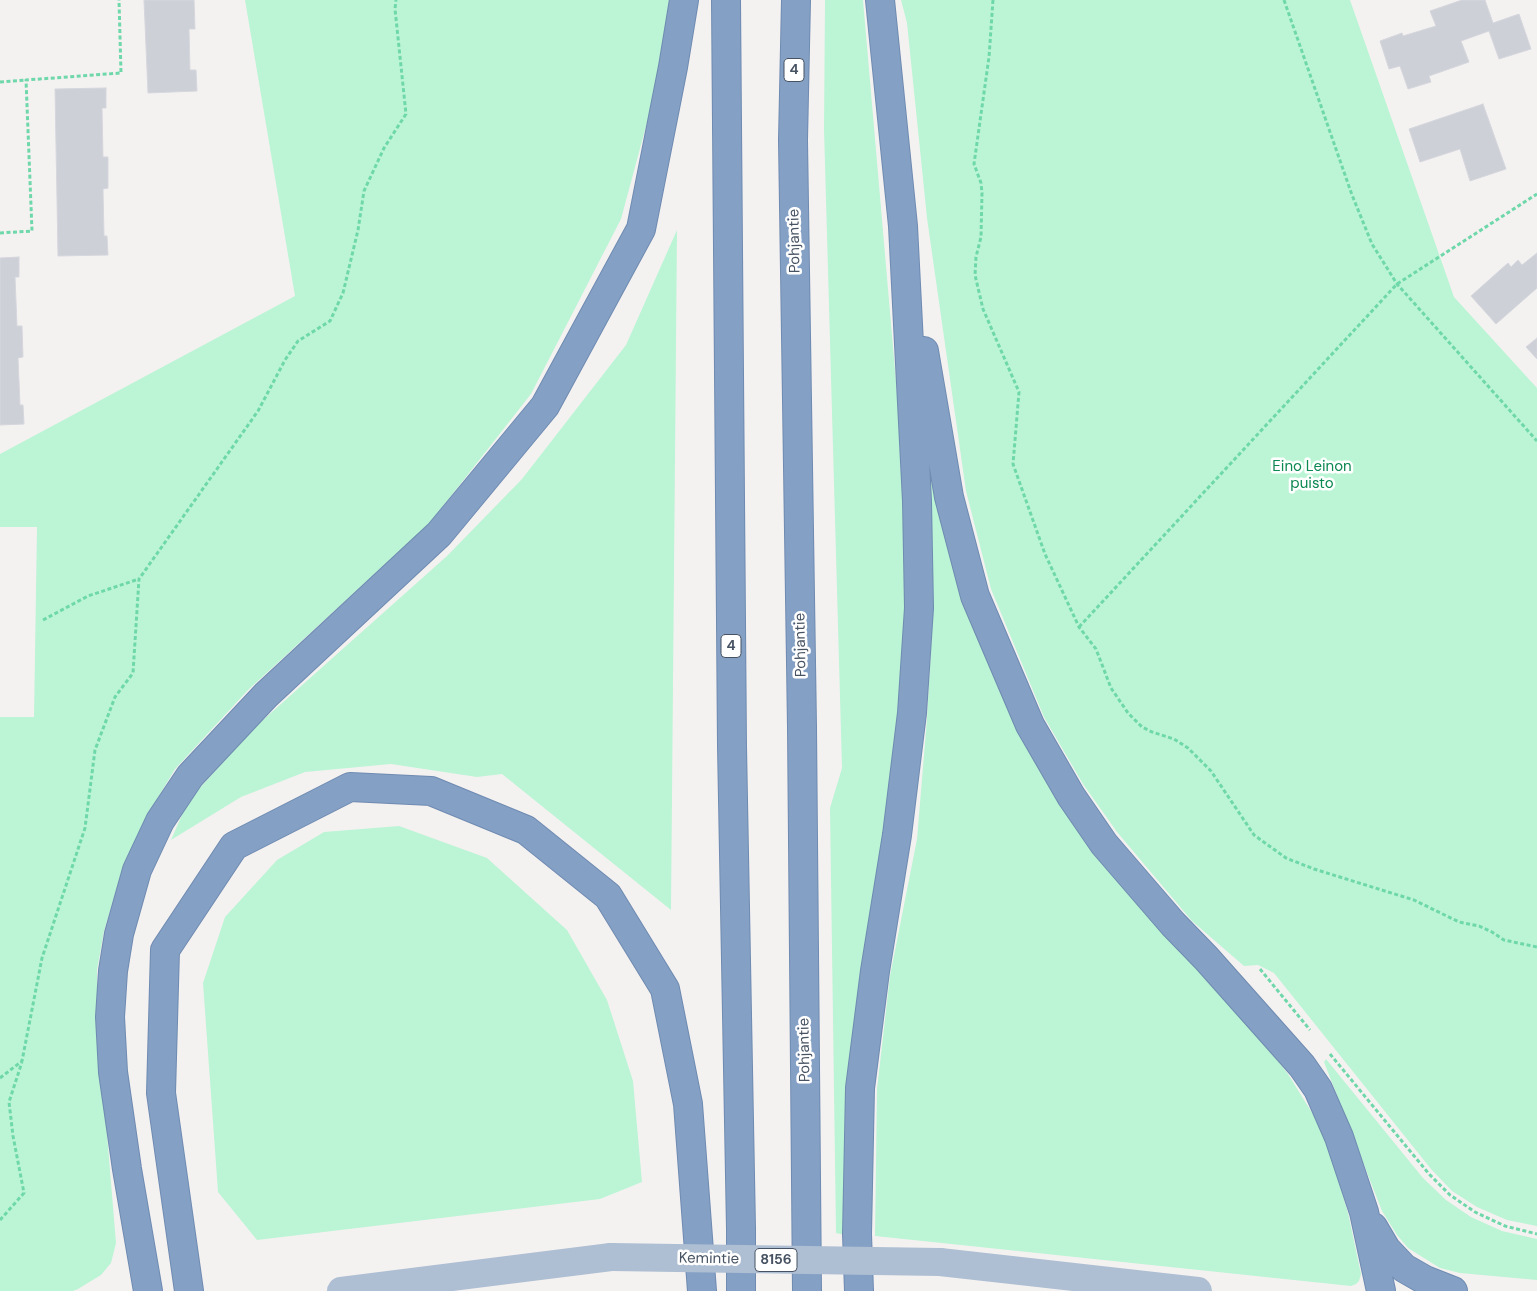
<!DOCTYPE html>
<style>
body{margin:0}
canvas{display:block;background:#f4f1f1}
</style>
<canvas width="1537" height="1291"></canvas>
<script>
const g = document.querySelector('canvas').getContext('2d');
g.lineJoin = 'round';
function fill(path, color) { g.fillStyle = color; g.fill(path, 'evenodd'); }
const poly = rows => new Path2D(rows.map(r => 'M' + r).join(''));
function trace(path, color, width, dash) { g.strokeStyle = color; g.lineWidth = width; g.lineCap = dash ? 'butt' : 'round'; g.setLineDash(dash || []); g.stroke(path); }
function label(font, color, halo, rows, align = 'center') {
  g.font = font + ' "DM Sans",sans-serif'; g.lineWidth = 5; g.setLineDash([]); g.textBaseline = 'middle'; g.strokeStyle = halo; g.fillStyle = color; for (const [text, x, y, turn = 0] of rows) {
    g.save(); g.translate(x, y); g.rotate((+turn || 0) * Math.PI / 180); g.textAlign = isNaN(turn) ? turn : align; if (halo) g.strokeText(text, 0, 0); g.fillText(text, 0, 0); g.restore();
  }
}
fill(poly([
 [245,0,669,0,663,63,621,219,531,394,429,524,248,690,175,769,147,816,123,867,104,931,97,970,97,1013,116,1243,111,1263,101,1275,78,1289,73,1291,0,1291,0,717,34,717,37,527,0,527,0,454,295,296],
 [825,0,863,0,906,497,903,714,849,1236,836,1233,830,808,842,768,824,129],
 [901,0,1350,0,1454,297,1537,388,1537,1226,1507,1220,1477,1207,1452,1191,1431,1169,1274,973,1258,965,1244,966,1192,921,1117,832,1083,784,1044,717,991,589,966,491,927,218,907,23],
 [677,230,671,910,502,774,477,777,391,764,305,772,241,797,171,840,188,801,254,728,447,556,522,479,626,345],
 [931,478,936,483,1020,730,1247,1020,1288,1074,1314,1116,1327,1142,1348,1213,1361,1274,1359,1281,1356,1284,1351,1286,875,1236,877,1089,890,976,917,839,927,719,933,613],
 [399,826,487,858,567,930,607,1000,633,1081,642,1182,600,1199,257,1240,218,1192,203,983,225,917,277,860,324,832],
 [1326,1059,1423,1178,1446,1200,1471,1217,1502,1231,1537,1239,1537,1280,1460,1273,1440,1268,1408,1248,1397,1235,1382,1211,1324,1062]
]), '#bcf5d5');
const building = poly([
 [144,0,194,0,195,29,189,29,190,70,196,70,197,91,148,93,144,0],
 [1462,0,1485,0,1493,23,1519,14,1531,49,1499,59,1489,31,1461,41,1469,62,1429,76,1431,82,1408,89,1400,66,1389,69,1380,41,1402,33,1403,36,1436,26,1430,11,1462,0],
 [106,88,106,108,102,108,103,157,108,157,108,188,103,189,104,236,107,236,108,255,58,256,55,89,106,88],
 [1483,104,1506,169,1470,181,1460,149,1420,162,1409,129,1483,104],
 [1537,253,1537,288,1496,324,1471,296,1508,263,1511,267,1518,260,1522,265,1537,253],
 [19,257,19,277,15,277,17,326,22,326,23,357,18,358,20,405,23,405,24,424,0,425,0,258,19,257],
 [1537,338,1537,359,1526,347,1537,338]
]);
fill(building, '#cdd0d7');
trace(building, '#d5d7dd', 1);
const highway = poly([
 [726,0,732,746,741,1229,741,1291],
 [796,0,793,140,802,727,807,1291],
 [924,351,949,497,975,596,1030,725,1071,796,1104,844,1173,924,1206,958,1302,1066,1318,1089,1339,1137,1364,1212,1381,1291],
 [1373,1227,1386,1249,1404,1268,1425,1280,1453,1291],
 [148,1291,127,1169,113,1072,110,1017,113,971,119,934,137,870,160,821,190,776,266,695,439,534,545,406,641,229,673,67,684,0],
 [189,1291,161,1093,165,950,234,846,350,787,431,791,526,830,608,896,665,989,688,1104,702,1291],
 [859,1291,857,1234,860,1088,875,971,897,835,912,713,919,608,917,501,903,226,880,0]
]);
trace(highway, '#6f8bb1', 30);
trace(poly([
 [993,0,989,57,974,164,981,183,982,193,981,237,976,257,975,275,983,309,1019,392,1013,464,1045,554,1079,627,1096,649,1111,688,1128,713,1142,727,1152,732,1174,739,1188,748,1211,771,1254,835,1286,858,1314,869,1414,900,1459,922,1479,926,1492,932,1504,940,1537,947],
 [1284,0,1352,195,1372,244,1397,284,1537,441],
 [0,82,26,80],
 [0,233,32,231,26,80,121,73,119,0],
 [43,620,88,596,139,579],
 [1079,627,1397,284,1537,194],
 [1260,969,1310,1030],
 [1330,1054,1429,1174,1450,1195,1475,1212,1505,1226,1537,1234],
 [0,1078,22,1061,42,958,85,828,95,750,115,697,133,673,139,579,258,411,285,360,298,341,330,321,343,293,358,230,364,191,384,148,406,114,395,9,396,0],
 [0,1220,24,1193,13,1136,9,1102,22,1062]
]), '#6fd8aa', 3, [4, 2.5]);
trace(poly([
 [940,1262,1198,1291],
 [341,1291,611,1257]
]), '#aebfd3', 28);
trace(highway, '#84a0c5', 28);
trace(poly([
 [611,1257,940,1262]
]), '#aebfd3', 28);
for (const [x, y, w] of [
 [794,70,20],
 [731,646,20],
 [776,1260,42]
]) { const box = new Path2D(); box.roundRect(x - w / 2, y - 11.5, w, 23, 4); g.fillStyle = '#fff'; g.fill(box); trace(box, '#475362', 1); }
label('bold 14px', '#475362', null, [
 ["4",794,70],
 ["4",731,646],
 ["8156",776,1260]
]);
label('15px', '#475362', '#fff', [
 ["Pohjantie",795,241,-91],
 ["Pohjantie",801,645,-91],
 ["Pohjantie",805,1050,-91],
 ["Kemintie",709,1259,1]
]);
label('15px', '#0c8852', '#fff', [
 ["Eino Leinon",1312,467],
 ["puisto",1312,484]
]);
</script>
